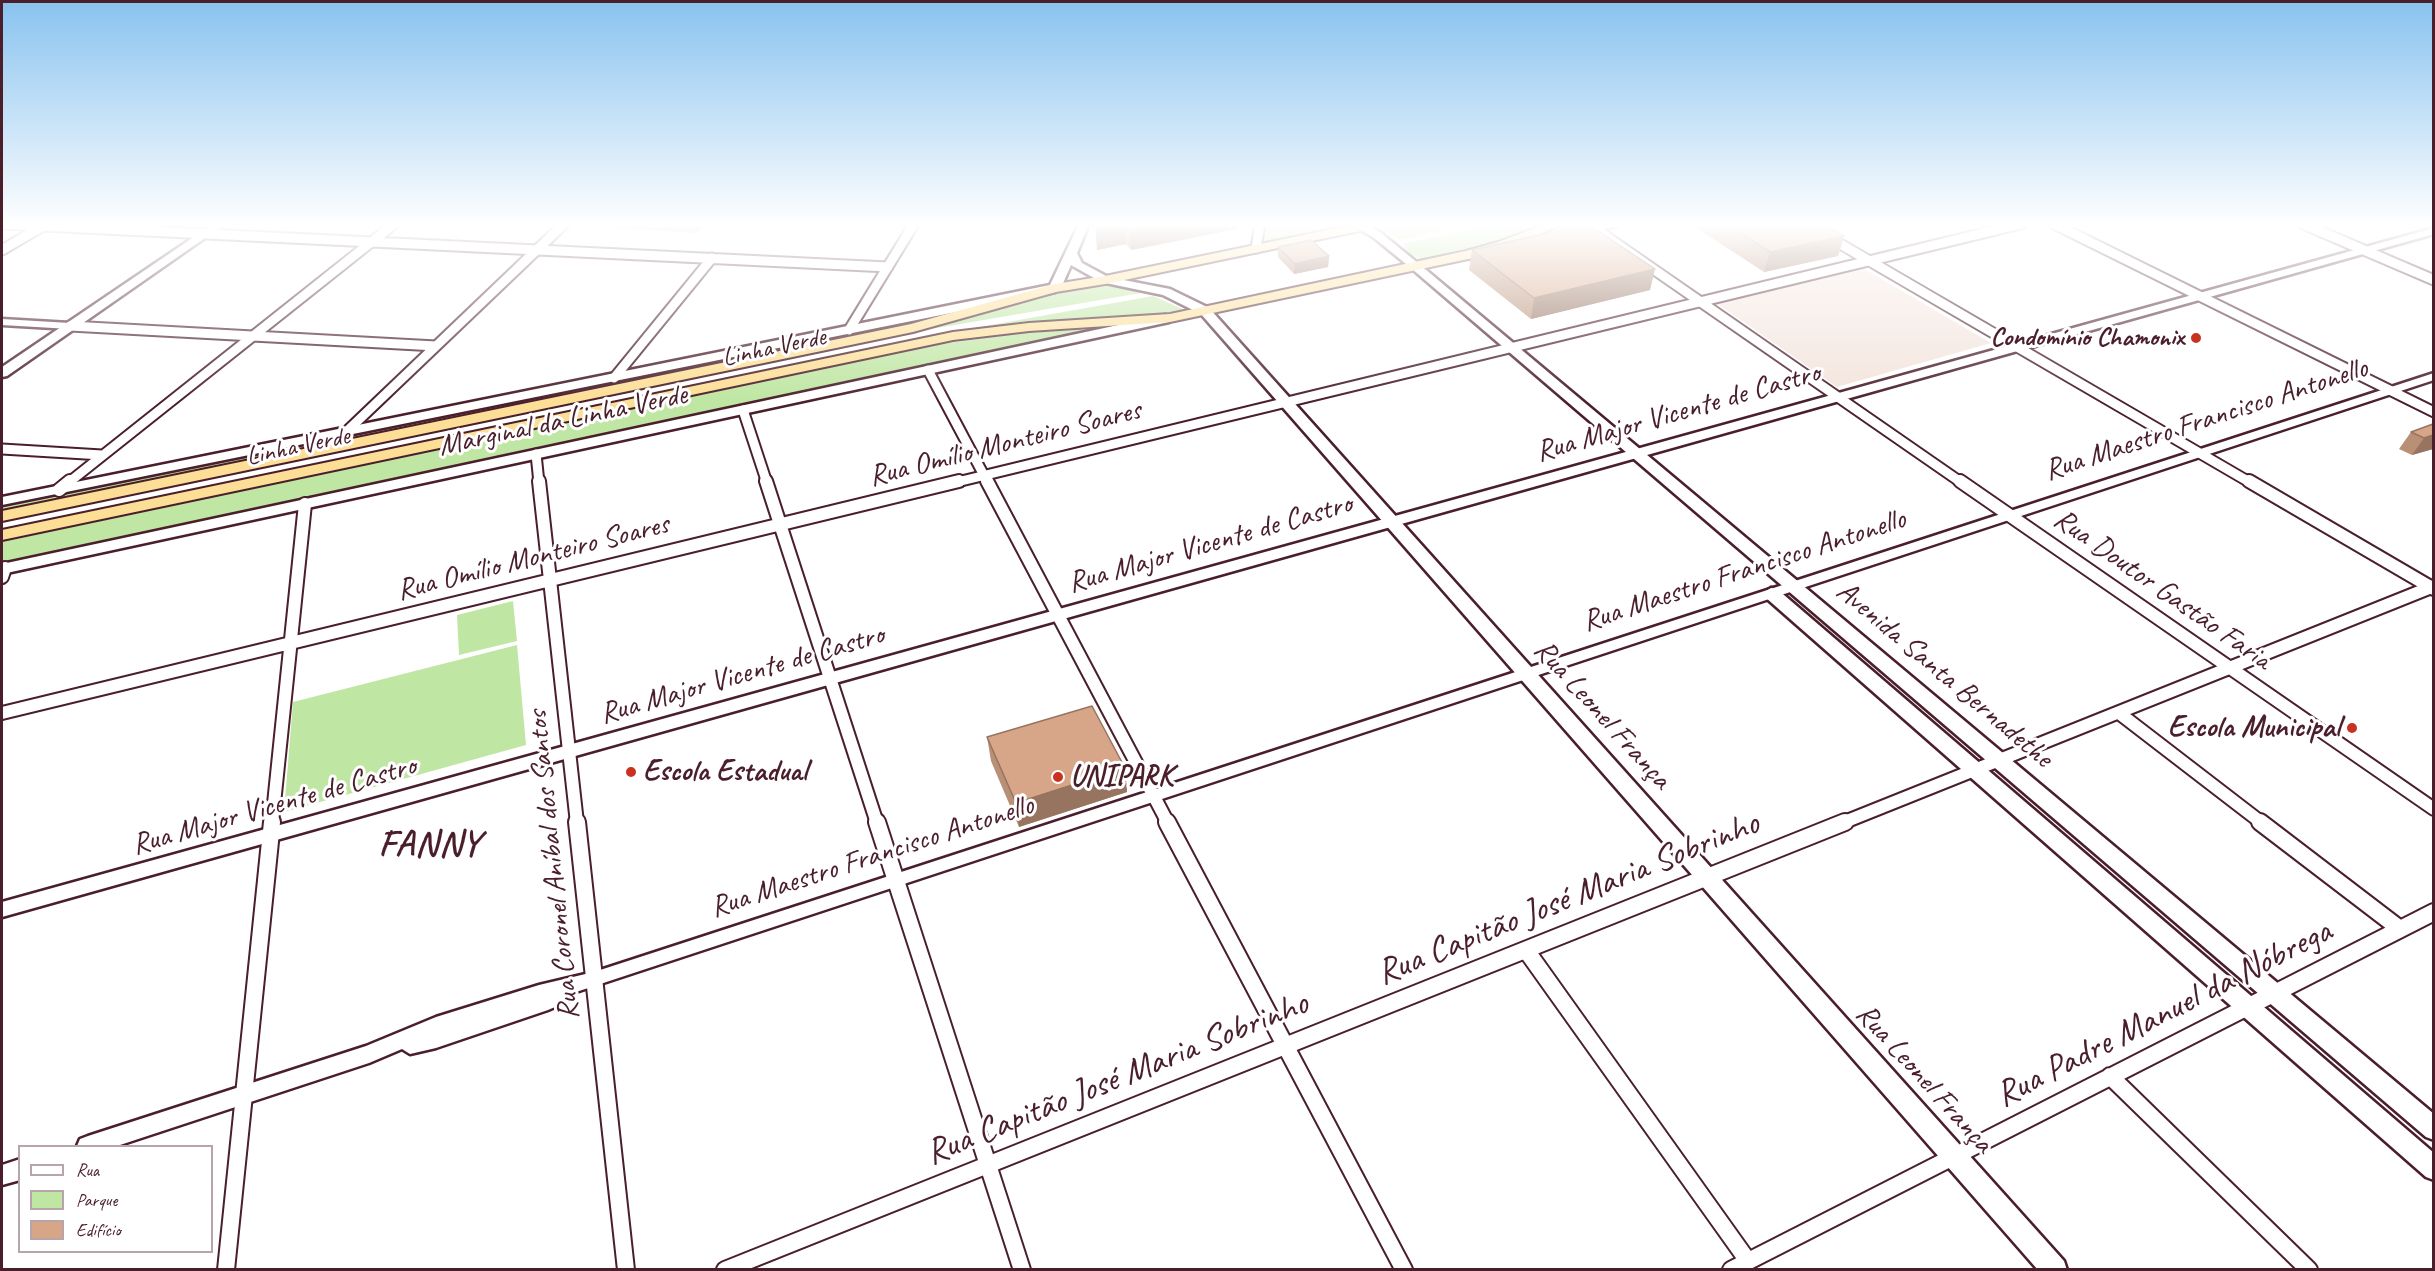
<!DOCTYPE html>
<meta charset="utf-8">
<style>
body{margin:0}
#map{position:relative;width:2435px;height:1271px;overflow:hidden;background:#fff;font-family:Caveat,sans-serif}
canvas{display:block}
.frame{position:absolute;inset:0;border:3px solid #4a1f2b;pointer-events:none}
.legend{position:absolute;left:18px;top:1145px;width:195px;height:108px;box-sizing:border-box;background:#fff;border:2px solid #b7a5aa;margin:0;padding:8px 10px;list-style:none;font-size:18px;color:#4a1f2b}
.legend li{display:flex;align-items:center;gap:12px;height:30px}
.legend b{width:30px;border:2px solid #b7a5aa}
</style>
<div id="map">
<canvas width="2435" height="1271"></canvas>
<div class="frame"></div>
<ul class="legend">
<li><b style="height:8px;background:#fff"></b>Rua</li>
<li><b style="height:16px;background:#bfe6a2"></b>Parque</li>
<li><b style="height:16px;background:#d7a689"></b>Edifício</li>
</ul>
</div>
<script>
const g = document.querySelector('canvas').getContext('2d');
g.lineJoin = 'round';
function fill(path, color) { g.fillStyle = color; g.fill(path, 'evenodd'); }
const poly = rows => new Path2D(rows.map(r => 'M' + r).join(''));
function trace(path, color, width, dash) { g.strokeStyle = color; g.lineWidth = width; g.lineCap = dash ? 'butt' : 'round'; g.setLineDash(dash || []); g.stroke(path); }
function label(font, color, halo, rows, align = 'center') {
  g.font = font + ' Caveat,sans-serif'; g.lineWidth = 6; g.setLineDash([]); g.textBaseline = 'middle'; g.strokeStyle = halo; g.fillStyle = color; for (const [text, x, y, turn = 0] of rows) {
    g.save(); g.translate(x, y); g.rotate((+turn || 0) * Math.PI / 180); g.textAlign = isNaN(turn) ? turn : align; if (halo) g.strokeText(text, 0, 0); g.fillText(text, 0, 0); g.restore();
  }
}
fill(poly([
 [1861,267,1991,343,1837,387,1718,304]
]), '#f3e4dc');
fill(poly([
 [1265,224,1345,224,1268,241,1262,238],
 [1396,224,1472,224,1398,240,1378,227],
 [1494,224,1544,224,1505,239,1422,260,1409,253,1403,244],
 [1094,285,1119,287,1141,293,931,329,1050,294],
 [1153,296,1185,310,1140,316,935,335],
 [989,304,915,324,2,511,2,505],
 [1108,328,925,366,2,567,2,540,934,345,1022,333],
 [513,601,517,641,459,655,457,615],
 [517,645,526,745,284,812,293,702]
]), '#bfe6a2');
const minorFar2 = poly([
 [2,224,888,267],
 [1806,224,2251,483],
 [2054,224,2434,412],
 [2303,224,2434,280],
 [1594,228,1962,483],
 [1256,248,1260,224],
 [2,250,43,226],
 [70,326,436,346],
 [849,330,914,224],
 [928,370,988,483],
 [614,378,712,258],
 [743,410,767,483],
 [346,432,564,224],
 [2,449,102,455],
 [536,454,539,483],
 [68,483,394,224],
 [953,483,2021,224]
]);
const minorFar1 = poly([
 [539,481,577,823],
 [766,481,877,823],
 [987,481,1168,823],
 [1960,481,2434,809],
 [2249,481,2434,589],
 [59,490,70,481],
 [2,577,5,568],
 [2,713,959,481],
 [2119,713,2262,823],
 [272,823,305,504],
 [1842,823,2434,586]
]);
const minor = poly([
 [577,822,626,1270],
 [877,822,1022,1270],
 [1167,822,1404,1270],
 [2260,822,2400,929],
 [1526,950,1748,1261],
 [2110,1076,2309,1270],
 [226,1270,272,822],
 [725,1270,1845,822],
 [1731,1270,2434,912]
]);
const tertiary = poly([
 [2434,228,2434,234,2,917,2,902,2434,228],
 [2,319,70,323,76,326,70,329,2,325,2,319],
 [2434,373,2434,380,573,993,571,1000,548,1010,436,1048,410,1054,402,1049,369,1063,117,1146,77,1146,80,1139,88,1136,366,1046,436,1017,539,985,594,972,2434,373],
 [20,1159,20,1180,2,1185,2,1165,20,1159]
]);
const secondary = poly([
 [213,224,225,224,7,376,2,377,2,367,213,224],
 [1079,224,1089,224,1077,253,1082,263,1108,277,1170,289,1209,308,2064,1261,2067,1270,2038,1270,1201,314,1163,295,1101,282,1071,265,1061,288,1055,292,2,505,2,497,1050,285,1079,224],
 [1351,224,1364,224,1381,233,1419,264,2434,1114,2434,1140,2426,1137,1411,268,1373,237,1351,224],
 [1599,224,1618,224,1617,226,1572,236,1566,233,1568,231,1599,224],
 [1165,315,1169,316,1169,322,2,574,2,564,1165,315],
 [1771,588,1777,589,2434,1153,2434,1180,2426,1177,1765,597,1763,593,1771,588]
]);
const trunk = poly([
 [1357,224,1380,224,1374,228,1105,284,1056,292,913,332,2,521,2,511,911,324,1055,284,1105,276,1357,224],
 [1546,224,1563,224,1508,248,1473,258,1170,322,1029,331,953,340,2,540,2,530,953,332,1029,323,1170,314,1466,251,1498,242,1546,224]
]);
trace(minorFar2, '#4a1f2b', 13);
trace(minorFar1, '#4a1f2b', 16);
trace(minor, '#4a1f2b', 20);
trace(tertiary, '#4a1f2b', 5);
trace(secondary, '#4a1f2b', 5);
trace(trunk, '#4a1f2b', 4);
trace(minorFar2, '#fff', 9);
trace(minorFar1, '#fff', 12);
trace(minor, '#fff', 16);
fill(tertiary, '#fff');
fill(secondary, '#fff');
fill(trunk, '#fcde96');
fill(poly([
 [602,224,706,224,697,233,603,227],
 [1098,224,1236,229,1131,250,1126,244,1097,250,1096,229],
 [1695,224,1824,224,1844,236,1838,256,1764,272,1695,227],
 [1278,247,1329,256,1328,267,1294,274,1278,257],
 [1472,250,1650,290,1531,319,1469,270],
 [2433,424,2433,449,2412,455,2399,449,2411,432],
 [987,737,1125,768,1127,792,1019,827,991,761]
]), '#b98f76');
fill(poly([
 [694,224,706,224,697,233],
 [1125,224,1126,244,1097,250,1096,229],
 [1161,224,1238,224,1236,229,1131,250,1130,230],
 [1844,236,1838,256,1764,272,1770,252],
 [1329,256,1328,267,1294,274,1295,264],
 [1655,269,1650,290,1531,319,1534,298],
 [2433,435,2433,449,2412,455,2424,438],
 [1125,768,1127,792,1019,827,1016,803]
]), '#967460');
const building = poly([
 [1098,224,1161,224,1130,230,1125,224,1096,229,1098,224],
 [1588,224,1655,269,1534,298,1472,250,1588,224],
 [1726,224,1824,224,1844,236,1770,252,1726,224],
 [1311,240,1329,256,1295,264,1278,247,1311,240],
 [2433,424,2433,435,2424,438,2411,432,2433,424],
 [1092,706,1125,768,1016,803,987,737,1092,706]
]);
fill(building, '#d7a689');
trace(building, '#967460', 1.5);
const sky = g.createLinearGradient(0, 0, 0, 402);
sky.addColorStop(0, '#88c2ef');
sky.addColorStop(0.56, '#fff');
sky.addColorStop(1, '#ffffff00');
g.fillStyle = sky;
g.fillRect(0, 0, 2435, 402);
for (const [x, y, r, color] of [
 [2196,338,6,"#c8321e"],
 [2352,728,6,"#c8321e"],
 [631,772,6,"#c8321e"],
 [1058,777,6,"#c8321e"]
]) { const dot = new Path2D(); dot.arc(x, y, r, 0, 2 * Math.PI); g.fillStyle = color; g.fill(dot); trace(dot, '#fff', 2); }
label('bold 26px', '#4a1f2b', '#fff', [
 ["Condomínio Chamonix",2184,338]
], 'right');
label('26px', '#4a1f2b', '#fff', [
 ["Linha Verde",774,348,-12],
 ["Linha Verde",298,447,-12]
]);
label('30px', '#4a1f2b', '#fff', [
 ["Rua Major Vicente de Castro",1678,413,-16],
 ["Rua Maestro Francisco Antonello",2206,420,-18],
 ["Marginal da Linha Verde",563,421,-12],
 ["Rua Omílio Monteiro Soares",1005,444,-14],
 ["Rua Major Vicente de Castro",1210,544,-16],
 ["Rua Omílio Monteiro Soares",533,558,-14],
 ["Rua Maestro Francisco Antonello",1744,571,-18],
 ["Rua Doutor Gastão Faria",2162,590,35],
 ["Rua Major Vicente de Castro",742,675,-16],
 ["Avenida Santa Bernadethe",1944,675,40],
 ["Rua Leonel França",1602,715,48],
 ["Rua Major Vicente de Castro",274,806,-16],
 ["Rua Maestro Francisco Antonello",872,857,-18],
 ["Rua Coronel Aníbal dos Santos",554,865,-96],
 ["Rua Leonel França",1924,1079,48]
]);
label('bold 30px', '#4a1f2b', '#fff', [
 ["Escola Municipal",2340,728,"right"],
 ["Escola Estadual",643,772],
 ["UNIPARK",1070,777]
], 'left');
g.letterSpacing = '1.5px';
label('bold 36px', '#4a1f2b', '#fff', [
 ["FANNY",430,846]
]);
g.letterSpacing = '0px';
label('36px', '#4a1f2b', '#fff', [
 ["Rua Capitão José Maria Sobrinho",1568,899,-22],
 ["Rua Padre Manuel da Nóbrega",2164,1014,-27],
 ["Rua Capitão José Maria Sobrinho",1117,1079,-22]
]);
</script>
